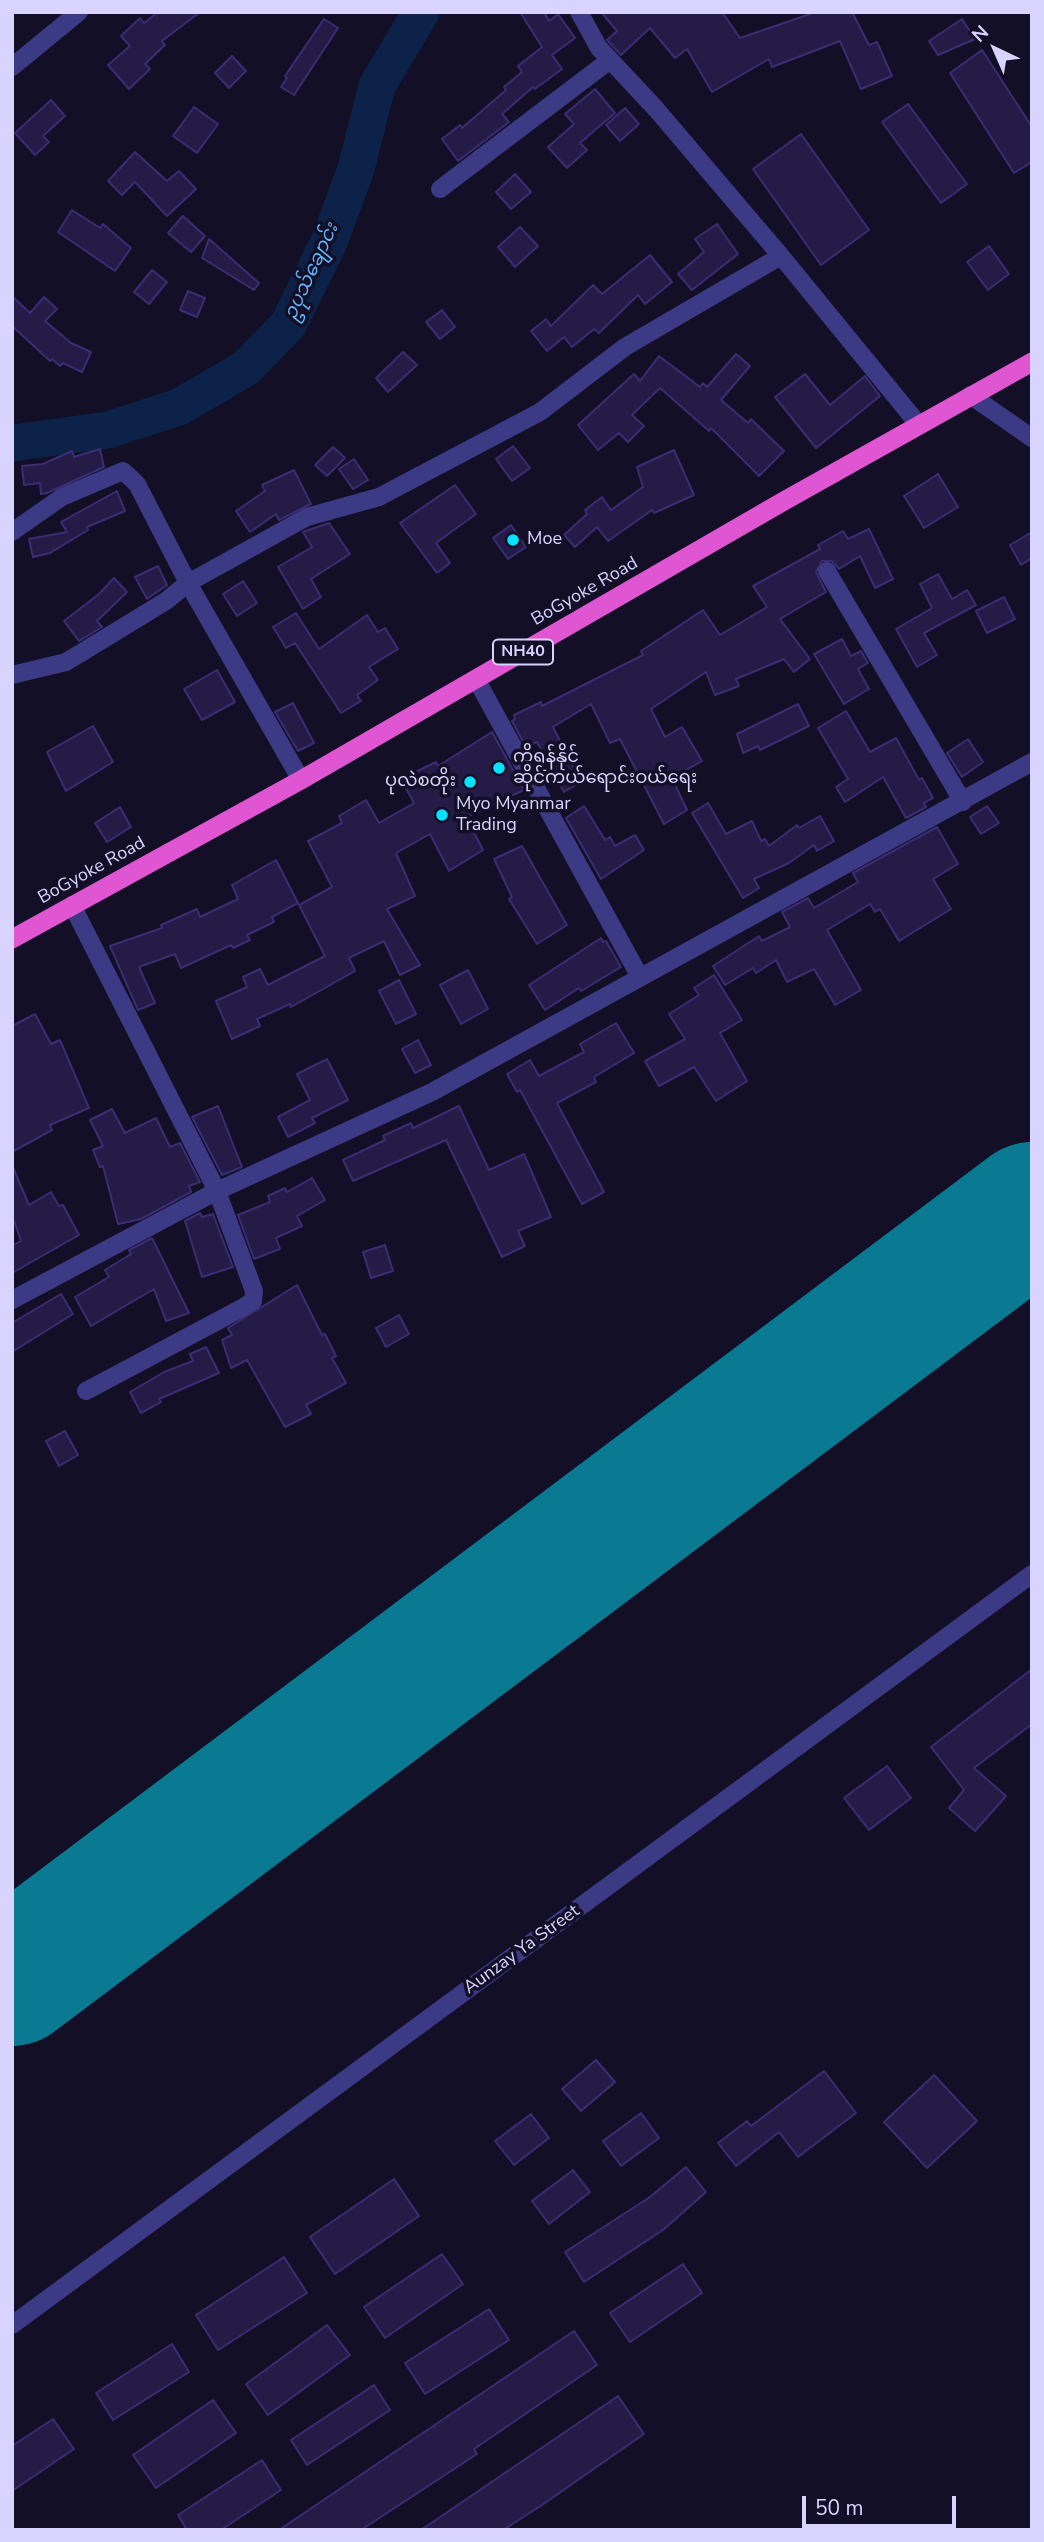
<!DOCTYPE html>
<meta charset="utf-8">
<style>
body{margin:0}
#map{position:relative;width:1044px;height:2542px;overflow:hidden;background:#130f26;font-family:"Nunito Sans",sans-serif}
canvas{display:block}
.frame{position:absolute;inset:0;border:14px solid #d9d4ff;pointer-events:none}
.north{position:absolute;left:960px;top:14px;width:70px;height:70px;-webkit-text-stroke:5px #130f26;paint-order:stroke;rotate:316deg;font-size:19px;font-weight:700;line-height:28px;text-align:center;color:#d9d4ff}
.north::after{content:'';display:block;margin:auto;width:24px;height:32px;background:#d9d4ff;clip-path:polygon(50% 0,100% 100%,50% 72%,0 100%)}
.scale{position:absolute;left:802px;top:2496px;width:154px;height:32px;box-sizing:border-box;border:4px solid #d9d4ff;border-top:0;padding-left:9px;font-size:21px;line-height:24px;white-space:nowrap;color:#d9d4ff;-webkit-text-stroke:5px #130f26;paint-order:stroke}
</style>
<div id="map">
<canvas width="1044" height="2542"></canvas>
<div class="frame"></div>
<div class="north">N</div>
<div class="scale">50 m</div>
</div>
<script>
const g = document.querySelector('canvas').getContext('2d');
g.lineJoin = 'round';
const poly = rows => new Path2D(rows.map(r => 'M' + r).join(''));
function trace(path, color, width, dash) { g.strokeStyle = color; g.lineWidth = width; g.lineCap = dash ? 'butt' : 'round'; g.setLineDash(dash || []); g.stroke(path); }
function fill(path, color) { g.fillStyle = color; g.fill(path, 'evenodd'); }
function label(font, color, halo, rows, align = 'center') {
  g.font = font + ' "Nunito Sans","Noto Sans Myanmar",sans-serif'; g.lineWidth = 7; g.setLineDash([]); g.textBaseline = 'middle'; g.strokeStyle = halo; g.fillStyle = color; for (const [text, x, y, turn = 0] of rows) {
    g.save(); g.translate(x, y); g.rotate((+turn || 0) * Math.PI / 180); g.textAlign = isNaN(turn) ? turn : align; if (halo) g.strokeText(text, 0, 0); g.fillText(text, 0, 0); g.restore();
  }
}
trace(poly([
 [12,443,108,430,179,407,246,368,288,325,329,242,356,169,377,86,421,12]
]), '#0c2248', 37);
trace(poly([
 [12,1977,1032,1211]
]), '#0a7a92', 138);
const building = poly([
 [158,12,200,12,162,41,165,45,145,64,150,69,129,89,108,65,130,46,121,36,140,18,144,23,158,12],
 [520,12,544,12,549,21,558,14,575,38,552,55,562,69,535,89,533,87,502,114,509,122,458,161,442,139,460,125,462,128,506,90,504,87,522,72,518,66,542,47,520,12],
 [601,12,722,12,740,38,816,12,852,12,869,45,877,42,892,76,861,89,840,41,772,67,769,59,712,92,687,49,675,58,650,28,621,55,607,40,617,31,601,12],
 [324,19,338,28,294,95,281,87,287,78,285,76,324,19],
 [962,19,975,39,938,55,929,41,962,19],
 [982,50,1032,127,1032,162,1014,173,950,73,982,50],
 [232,56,246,71,229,88,215,73,232,56],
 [595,89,615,113,580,143,587,150,567,168,548,147,574,124,565,114,595,89],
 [51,100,65,116,43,136,49,142,35,155,15,133,51,100],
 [908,104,967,184,941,203,882,122,908,104],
 [194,107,218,124,197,153,173,136,194,107],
 [625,108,639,124,620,141,606,125,625,108],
 [801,134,869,230,821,265,753,169,801,134],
 [135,152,167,181,179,171,196,189,167,216,135,182,122,195,108,181,135,152],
 [515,174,531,192,511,209,496,192,515,174],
 [72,210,100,228,103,224,131,248,115,271,58,232,72,210],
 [183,216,205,236,191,252,168,233,183,216],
 [717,224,738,254,692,290,678,274,704,252,695,239,717,224],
 [520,227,538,246,515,267,498,247,520,227],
 [209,239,259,283,254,290,202,258,209,239],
 [989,246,1009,274,988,290,967,262,989,246],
 [650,255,672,282,645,304,638,295,599,333,594,329,572,347,564,337,547,351,531,331,546,319,551,326,593,285,602,294,650,255],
 [152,270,167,282,149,304,134,292,152,270],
 [188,291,205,298,197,317,180,310,188,291],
 [12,296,30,313,44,297,57,309,45,321,71,343,91,352,82,372,63,363,60,366,52,359,50,361,12,326,12,296],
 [442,310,455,327,440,339,426,322,442,310],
 [403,352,417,365,388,392,376,378,403,352],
 [736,354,750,366,721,400,748,423,751,419,784,451,759,476,711,428,709,431,660,388,632,415,644,426,628,442,619,433,598,450,578,425,634,374,640,381,659,356,700,387,703,383,707,387,736,354],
 [805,374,830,405,865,376,880,396,816,448,775,397,805,374],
 [513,446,530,468,512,481,496,459,513,446],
 [333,447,345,458,327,476,315,465,333,447],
 [100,449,104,467,47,493,41,494,40,483,24,485,22,466,43,464,72,451,74,457,100,449],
 [674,450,694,495,654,513,652,510,608,541,597,527,575,547,564,535,587,514,585,510,602,497,611,510,643,487,637,467,674,450],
 [354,459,368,480,353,489,339,469,354,459],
 [294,470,311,504,279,520,276,514,250,532,236,511,265,491,262,485,294,470],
 [938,474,958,507,924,528,904,496,938,474],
 [455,485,476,514,436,543,450,563,437,573,400,523,455,485],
 [117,491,125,511,87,527,88,530,50,553,33,557,29,539,67,532,61,522,117,491],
 [329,523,350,554,311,579,321,597,303,609,278,567,312,547,303,532,329,523],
 [511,525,526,547,508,559,493,538,511,525],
 [869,529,893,579,875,588,860,556,839,569,832,561,822,561,816,572,826,592,780,619,810,659,794,672,784,659,736,679,739,686,715,695,706,672,651,709,665,737,682,727,702,761,672,778,687,810,664,824,620,739,610,743,591,704,553,727,581,782,564,792,537,742,526,747,512,721,515,719,514,715,541,702,542,706,643,655,641,651,703,610,720,635,767,607,753,586,820,549,818,545,843,531,848,539,869,529],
 [1032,532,1032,558,1021,565,1010,545,1032,532],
 [158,566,167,585,147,599,135,577,158,566],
 [938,574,952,599,967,590,976,605,924,633,937,655,917,667,896,629,932,608,920,584,938,574],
 [114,578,127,592,97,621,102,627,79,641,64,621,99,594,114,578],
 [243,581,257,603,237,616,223,594,243,581],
 [1004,597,1015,619,987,633,976,611,1004,597],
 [296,613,319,649,367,615,378,632,385,628,398,649,369,667,378,680,357,695,361,701,341,713,295,643,286,648,273,627,296,613],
 [842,639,851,656,861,651,868,663,858,669,869,689,844,704,814,654,842,639],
 [217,670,235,702,202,720,184,689,217,670],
 [293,703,314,743,298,751,275,712,293,703],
 [798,704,809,726,760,750,758,746,743,753,737,734,798,704],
 [846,711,870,752,896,738,919,780,922,778,933,798,924,803,926,807,906,818,883,777,845,802,836,787,848,779,818,728,846,711],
 [93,726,113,762,66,791,47,752,93,726],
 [492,732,524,790,466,817,483,850,449,871,430,834,396,853,415,896,387,909,420,965,400,975,384,941,349,958,355,971,291,1007,290,1004,257,1019,260,1026,232,1039,216,1001,247,987,243,977,260,969,268,985,325,956,299,905,332,887,308,841,342,823,339,816,366,800,379,823,414,803,401,779,436,762,438,766,492,732],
 [968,739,983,762,962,777,947,753,968,739],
 [708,803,726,834,752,821,761,841,765,839,769,846,797,825,799,828,820,816,834,841,817,851,814,845,789,863,754,879,759,888,743,898,692,813,708,803],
 [584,806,605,840,610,837,615,846,635,835,644,850,601,879,566,818,584,806],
 [987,806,999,823,981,834,970,817,987,806],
 [120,807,131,827,107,842,95,823,120,807],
 [937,827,958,864,933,879,951,909,899,941,880,909,875,912,870,904,827,930,861,990,835,1005,814,969,787,982,776,960,756,973,753,968,725,985,713,966,759,936,762,941,790,927,782,912,808,898,814,908,858,882,853,873,937,827],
 [522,846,567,925,537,944,509,899,512,897,494,859,522,846],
 [276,860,298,903,272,917,274,922,247,935,250,940,233,948,231,945,181,968,175,954,139,967,155,1003,138,1010,110,946,162,928,161,925,197,909,200,917,238,899,232,885,276,860],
 [601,938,603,942,606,941,621,967,581,991,579,988,545,1010,529,985,601,938],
 [468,970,488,1009,461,1024,440,985,468,970],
 [714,975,742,1020,720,1033,747,1081,716,1101,694,1067,659,1086,645,1061,685,1039,669,1014,699,995,694,988,714,975],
 [399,980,416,1014,396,1024,379,991,399,980],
 [35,1014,51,1044,60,1040,89,1108,50,1125,52,1130,12,1152,12,1026,35,1014],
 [616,1023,634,1053,594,1077,596,1082,557,1103,604,1192,582,1204,520,1090,517,1092,507,1074,530,1060,539,1076,584,1052,580,1044,616,1023],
 [418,1040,431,1065,415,1073,402,1049,418,1040],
 [327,1059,348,1100,312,1118,315,1123,288,1137,278,1117,310,1100,297,1074,327,1059],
 [218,1106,242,1167,222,1175,192,1117,218,1106],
 [459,1106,489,1170,524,1154,551,1217,518,1231,525,1246,502,1257,446,1140,353,1181,343,1160,385,1140,383,1136,411,1123,413,1128,459,1106],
 [112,1109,125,1133,156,1118,170,1147,180,1143,200,1182,189,1186,191,1192,141,1219,118,1224,103,1166,100,1167,93,1150,103,1146,90,1120,112,1109],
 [12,1165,29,1205,51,1192,59,1206,63,1205,79,1235,12,1273,12,1246,21,1241,12,1215,12,1165],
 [312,1178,325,1200,297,1216,302,1226,276,1238,280,1249,254,1259,238,1215,270,1202,268,1196,285,1188,287,1192,312,1178],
 [200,1213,202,1217,213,1214,233,1267,202,1277,185,1221,200,1213],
 [152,1238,189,1313,166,1321,154,1289,91,1326,75,1297,109,1277,105,1270,131,1254,129,1250,152,1238],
 [385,1245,393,1271,371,1278,363,1252,385,1245],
 [297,1285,322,1335,325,1334,336,1356,332,1358,346,1383,306,1405,311,1414,285,1427,247,1360,231,1368,222,1340,232,1335,228,1328,297,1285],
 [61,1294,73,1314,12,1352,12,1323,61,1294],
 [399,1315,409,1334,386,1347,376,1328,399,1315],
 [206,1347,219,1373,159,1399,161,1402,141,1413,130,1392,164,1372,193,1361,190,1354,206,1347],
 [65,1431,78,1455,59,1466,46,1441,65,1431],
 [1032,1669,1032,1724,974,1768,1006,1796,975,1831,949,1808,964,1790,931,1747,1032,1669],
 [887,1766,911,1798,869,1830,844,1798,887,1766],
 [596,2060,615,2082,581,2111,562,2089,596,2060],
 [824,2071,856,2113,798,2157,779,2132,736,2166,718,2143,747,2121,751,2126,824,2071],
 [934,2075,977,2121,927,2168,884,2122,934,2075],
 [641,2113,659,2138,621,2166,603,2141,641,2113],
 [531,2114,549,2138,514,2165,495,2141,531,2114],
 [686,2167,706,2192,663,2230,584,2282,565,2252,650,2197,686,2167],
 [573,2170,590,2192,549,2224,532,2201,573,2170],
 [394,2179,419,2216,335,2274,310,2237,394,2179],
 [442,2254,463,2284,385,2338,364,2307,442,2254],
 [284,2257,307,2293,218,2350,196,2315,284,2257],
 [683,2264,702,2293,630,2342,610,2313,683,2264],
 [489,2309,509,2340,425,2394,405,2363,489,2309],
 [327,2325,350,2355,268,2415,246,2384,327,2325],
 [574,2331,597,2365,474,2449,477,2454,361,2530,279,2530,574,2331],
 [172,2344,189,2372,113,2420,96,2393,172,2344],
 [374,2385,390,2410,307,2465,291,2440,374,2385],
 [618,2396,644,2434,542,2505,503,2530,421,2530,618,2396],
 [213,2400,236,2433,156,2488,133,2455,213,2400],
 [53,2419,74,2449,12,2491,12,2446,53,2419],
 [262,2460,281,2490,221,2530,187,2530,178,2515,262,2460]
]);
fill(building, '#241b47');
trace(building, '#3b2d73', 2);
trace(poly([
 [579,12,599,48,656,109,781,256,919,425],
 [440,189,610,60],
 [970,395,1032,438],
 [12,532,62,497,123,471,137,484,188,583,166,601,66,662,12,675],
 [827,571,963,802],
 [476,679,640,977],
 [301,780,188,583,307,517,379,497,540,412,625,347,781,256],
 [72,905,217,1191,254,1291,253,1301,242,1308,86,1391],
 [12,1300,217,1191,432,1092,1032,762]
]), '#3d3a85', 18);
trace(poly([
 [12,67,79,12],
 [12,2325,1032,1574]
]), '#3d3a85', 18);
trace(poly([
 [12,939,301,780,784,501,1032,362]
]), '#e055d1', 19);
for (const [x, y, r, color] of [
 [513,540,7,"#00e5ff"],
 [499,768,7,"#00e5ff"],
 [470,782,7,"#00e5ff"],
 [442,815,7,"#00e5ff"]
]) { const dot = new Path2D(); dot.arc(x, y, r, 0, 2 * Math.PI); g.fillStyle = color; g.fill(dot); trace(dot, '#130f26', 2.5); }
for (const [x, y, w] of [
 [523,652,60]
]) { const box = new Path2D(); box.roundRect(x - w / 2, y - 12.5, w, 25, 5); g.fillStyle = '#130f26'; g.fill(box); trace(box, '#d9d4ff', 2); }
label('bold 16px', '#d9d4ff', null, [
 ["NH40",523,652]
]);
label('18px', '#d9d4ff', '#130f26', [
 ["Moe",527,540],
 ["ကိုရန်နိုင်",513,758],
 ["ဆိုင်ကယ်ရောင်းဝယ်ရေး",513,779],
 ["ပုလဲစတိုး",456,782,"right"],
 ["Myo Myanmar",456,805],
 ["Trading",456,826]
], 'left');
label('18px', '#d9d4ff', '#130f26', [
 ["BoGyoke Road",585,592,-30],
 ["BoGyoke Road",92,871,-29],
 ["Aunzay Ya Street",522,1950,-36]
]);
label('italic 19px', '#62b6ff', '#130f26', [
 ["ဥပုသ်ချောင်း",312,272,-65]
]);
</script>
